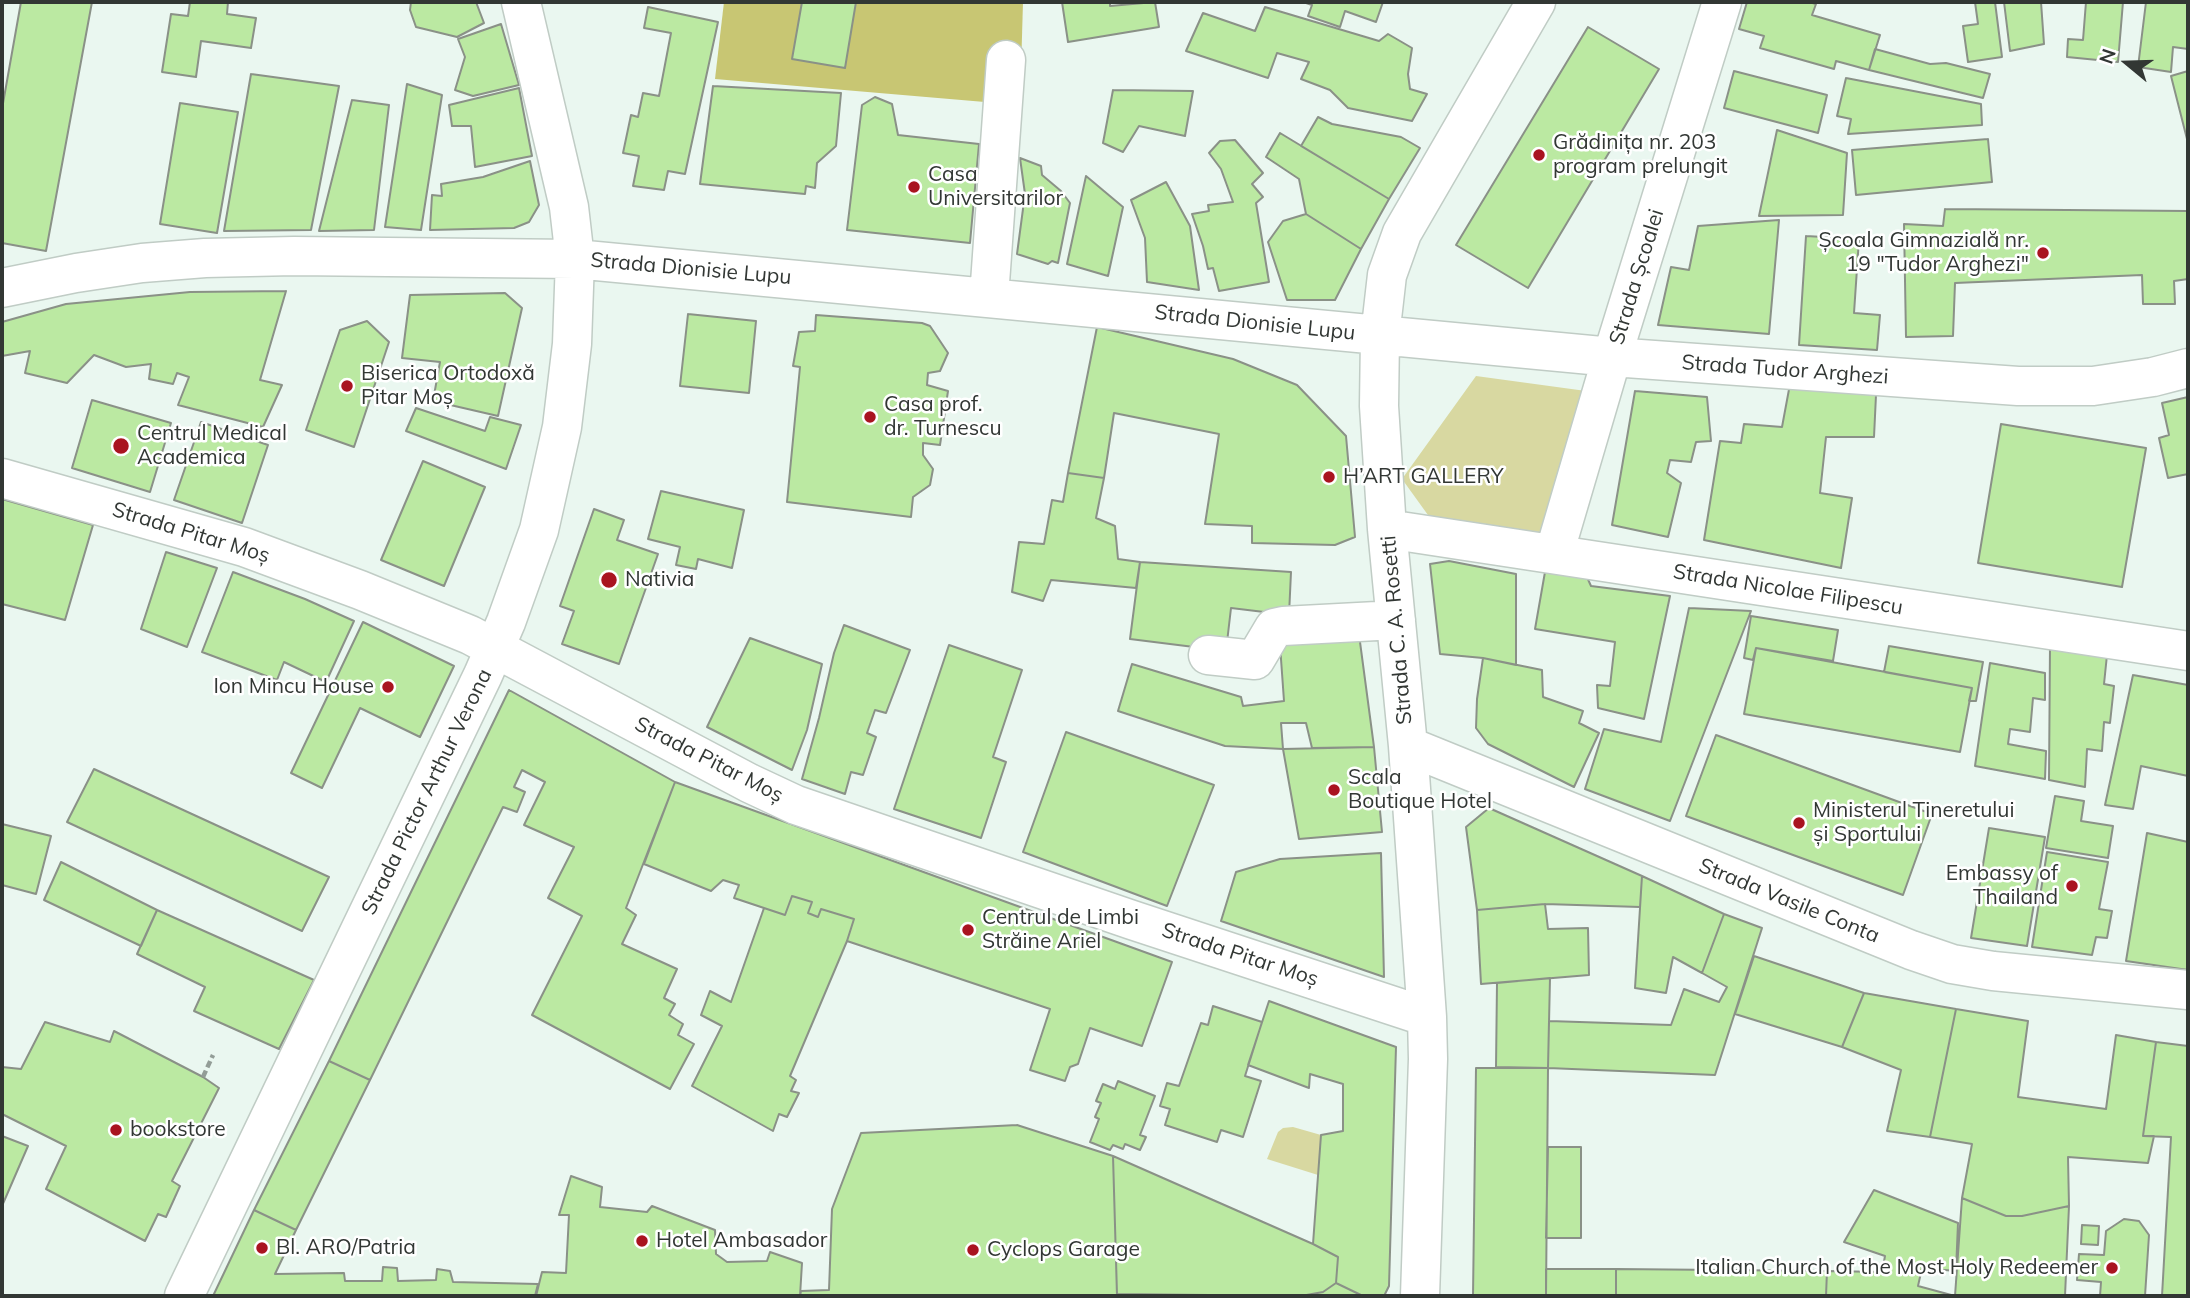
<!DOCTYPE html>
<meta charset="utf-8">
<style>
body{margin:0}
#map{position:relative;width:2190px;height:1298px;overflow:hidden;background:#eaf7f0;font-family:Mulish,sans-serif}
canvas{display:block}
.frame{position:absolute;inset:0;border:4px solid #323734;pointer-events:none}
.north{position:absolute;left:2092px;top:28px;width:70px;height:70px;-webkit-text-stroke:5px #fff;paint-order:stroke;rotate:289deg;font-size:19px;font-weight:700;line-height:28px;text-align:center;color:#323734}
.north::after{content:'';display:block;margin:auto;width:24px;height:32px;background:#323734;clip-path:polygon(50% 0,100% 100%,50% 72%,0 100%)}
</style>
<div id="map">
<canvas width="2190" height="1298"></canvas>
<div class="frame"></div>
<div class="north">N</div>
</div>
<script>
const g = document.querySelector('canvas').getContext('2d');
g.lineJoin = 'round';
function fill(path, color) { g.fillStyle = color; g.fill(path, 'evenodd'); }
const poly = rows => new Path2D(rows.map(r => 'M' + r).join(''));
function trace(path, color, width, dash) { g.strokeStyle = color; g.lineWidth = width; g.lineCap = dash ? 'butt' : 'round'; g.setLineDash(dash || []); g.stroke(path); }
function label(font, color, halo, rows, align = 'center') {
  g.font = font + ' Mulish,sans-serif'; g.lineWidth = 5; g.setLineDash([]); g.textBaseline = 'middle'; g.strokeStyle = halo; g.fillStyle = color; for (const [text, x, y, turn = 0] of rows) {
    g.save(); g.translate(x, y); g.rotate((+turn || 0) * Math.PI / 180); g.textAlign = isNaN(turn) ? turn : align; if (halo) g.strokeText(text, 0, 0); g.fillText(text, 0, 0); g.restore();
  }
}
fill(poly([
 [1476,376,1586,391,1547,536,1433,522,1402,479],
 [1293,1127,1321,1135,1318,1175,1267,1159,1278,1132,1283,1128]
]), '#d8d8a1');
fill(poly([
 [724,2,1023,2,1020,105,715,79]
]), '#c8c673');
const building = poly([
 [21,2,92,2,46,251,2,243,2,109,21,2],
 [190,2,228,2,227,14,256,18,251,48,201,41,196,77,162,72,171,14,188,16,190,2],
 [411,2,476,2,484,23,457,37,416,27,410,10,411,2],
 [802,2,856,2,845,68,792,59,802,2],
 [1062,2,1110,2,1110,6,1155,2,1159,27,1068,42,1062,2],
 [1303,2,1383,2,1376,22,1345,11,1340,27,1308,16,1312,5,1303,2],
 [1747,2,1809,2,1816,4,1812,15,1880,35,1869,70,1836,61,1834,69,1760,48,1764,36,1739,29,1747,2],
 [1975,2,1995,2,2002,57,1968,62,1963,26,1978,24,1975,2],
 [2004,2,2041,2,2044,44,2010,51,2004,2],
 [2086,2,2123,2,2118,62,2067,57,2068,39,2083,40,2086,2],
 [2146,2,2188,2,2188,49,2173,47,2171,72,2138,67,2146,2],
 [648,7,718,22,685,174,668,171,664,190,633,186,639,156,623,153,631,115,638,117,643,93,659,96,671,33,644,28,648,7],
 [1265,7,1379,41,1388,34,1412,48,1408,74,1410,89,1427,94,1412,121,1348,108,1330,90,1301,79,1309,62,1277,53,1268,78,1186,51,1203,13,1255,31,1265,7],
 [501,24,519,85,473,96,455,90,465,57,458,39,501,24],
 [1588,27,1659,69,1528,288,1456,245,1588,27],
 [1875,49,1930,64,1946,63,1990,74,1983,98,1869,70,1875,49],
 [1734,71,1827,95,1818,133,1724,108,1734,71],
 [2188,71,2188,143,2171,76,2188,71],
 [251,74,339,86,311,230,224,231,251,74],
 [1846,78,1981,104,1982,125,1848,134,1851,119,1837,116,1846,78],
 [407,84,442,95,421,230,385,227,407,84],
 [713,86,841,93,836,146,817,163,815,188,806,186,805,194,700,184,713,86],
 [519,88,532,156,475,167,471,126,452,126,449,105,519,88],
 [1113,90,1193,91,1185,136,1139,126,1123,152,1103,143,1113,90],
 [875,97,892,104,898,135,979,144,970,243,847,230,862,105,875,97],
 [352,100,389,105,374,230,319,231,352,100],
 [180,103,238,112,217,233,160,224,180,103],
 [1318,117,1332,124,1401,137,1420,148,1389,199,1301,146,1318,117],
 [1777,130,1847,153,1843,215,1759,216,1777,130],
 [1280,133,1389,199,1361,249,1306,214,1299,179,1266,157,1280,133],
 [1988,139,1992,182,1856,195,1852,150,1988,139],
 [1235,140,1263,173,1252,184,1263,197,1256,203,1269,282,1219,291,1213,268,1208,269,1203,246,1192,214,1209,211,1208,205,1233,202,1221,169,1209,153,1220,141,1235,140],
 [1020,158,1041,166,1042,175,1061,191,1070,203,1058,263,1052,261,1048,264,1017,254,1025,194,1020,158],
 [530,161,539,205,529,222,514,228,430,230,432,195,442,196,441,184,483,177,530,161],
 [1086,176,1123,207,1108,276,1067,264,1086,176],
 [1166,182,1190,226,1199,290,1147,282,1145,238,1131,200,1166,182],
 [1945,209,2188,211,2188,279,2174,281,2175,304,2143,304,2142,275,1955,283,1953,336,1906,337,1904,224,1943,226,1945,209],
 [1306,214,1361,249,1335,300,1287,300,1268,242,1283,221,1306,214],
 [1779,220,1769,334,1658,325,1671,267,1689,270,1698,226,1779,220],
 [1806,236,1859,239,1854,313,1880,315,1877,350,1799,345,1806,236],
 [286,291,260,380,282,385,263,427,178,405,189,377,177,373,173,384,149,379,151,364,126,367,94,355,67,383,25,373,30,351,2,356,2,322,66,304,190,292,286,291],
 [505,293,522,308,498,416,433,401,440,362,402,358,410,295,505,293],
 [688,314,756,321,749,393,680,386,688,314],
 [816,315,922,323,930,326,948,353,940,371,928,373,927,385,948,391,940,445,923,443,923,455,933,469,930,485,913,497,911,517,787,502,800,367,793,366,799,332,815,331,816,315],
 [367,321,389,342,354,447,306,430,340,330,367,321],
 [1097,327,1233,359,1297,385,1346,436,1355,537,1335,545,1252,543,1252,526,1205,524,1219,434,1114,413,1104,478,1068,473,1097,327],
 [1790,384,1876,395,1874,437,1826,437,1820,493,1852,498,1841,568,1704,540,1720,441,1741,443,1744,424,1782,427,1790,384],
 [1635,391,1707,397,1711,441,1696,442,1691,462,1670,460,1667,473,1681,483,1668,537,1612,525,1635,391],
 [2188,397,2188,474,2168,478,2159,438,2169,435,2162,403,2188,397],
 [92,400,171,423,150,492,72,468,92,400],
 [416,408,485,431,490,417,521,425,506,469,406,431,416,408],
 [201,422,268,445,242,523,174,500,201,422],
 [2001,424,2146,448,2122,587,1978,563,2001,424],
 [423,461,485,487,444,586,381,560,423,461],
 [1068,473,1104,478,1096,518,1115,526,1118,559,1140,562,1136,588,1051,580,1043,601,1012,592,1019,542,1044,544,1052,500,1063,502,1068,473],
 [661,491,744,510,732,568,698,559,696,569,676,565,680,547,648,539,661,491],
 [2,499,93,525,65,620,2,604,2,499],
 [594,509,624,520,617,540,658,554,619,664,562,644,574,611,560,606,594,509],
 [166,552,217,568,187,647,141,629,166,552],
 [1449,561,1516,574,1516,665,1483,658,1440,654,1430,564,1449,561],
 [1140,562,1291,572,1289,615,1231,608,1226,651,1130,639,1140,562],
 [233,572,305,599,354,621,326,682,284,662,277,680,202,652,233,572],
 [1545,572,1586,575,1591,586,1670,596,1644,719,1598,708,1597,685,1610,686,1615,642,1535,629,1545,572],
 [1689,608,1751,611,1670,821,1585,789,1604,729,1661,742,1689,608],
 [1751,616,1838,630,1833,661,1756,648,1753,660,1744,658,1751,616],
 [363,622,454,666,420,737,360,708,322,788,291,773,363,622],
 [844,625,910,650,886,713,875,710,867,733,876,737,863,775,851,772,845,794,802,779,819,718,834,653,844,625],
 [1358,627,1374,747,1312,748,1306,723,1281,723,1283,749,1225,746,1118,711,1132,664,1241,697,1243,706,1284,701,1279,631,1358,627],
 [750,638,822,664,807,730,792,770,707,727,750,638],
 [949,645,1022,670,993,757,1006,762,981,838,894,809,949,645],
 [2050,645,2107,655,2104,684,2114,686,2110,723,2104,722,2102,751,2087,749,2085,787,2049,780,2050,645],
 [1889,646,1983,662,1976,701,1969,701,1972,688,1884,672,1889,646],
 [1756,648,1972,688,1960,752,1744,714,1756,648],
 [1483,658,1542,670,1543,697,1583,711,1579,723,1599,733,1574,787,1488,744,1476,728,1477,699,1483,658],
 [1990,663,2045,673,2045,700,2033,698,2030,732,2010,729,2008,744,2046,751,2045,779,1975,766,1990,663],
 [2133,675,2188,685,2188,776,2141,766,2133,809,2105,805,2133,675],
 [509,690,675,782,626,908,636,915,622,944,677,969,664,998,675,1004,669,1015,683,1024,678,1035,694,1044,670,1089,532,1015,582,916,548,898,574,847,524,825,545,782,522,770,514,787,525,792,517,812,503,807,370,1080,329,1061,509,690],
 [1066,732,1214,785,1167,906,1023,852,1066,732],
 [1716,735,1932,814,1903,895,1686,816,1716,735],
 [1374,747,1382,832,1299,839,1283,749,1374,747],
 [94,769,329,877,302,931,67,822,94,769],
 [675,782,1172,962,1142,1046,1090,1028,1078,1064,1070,1067,1065,1081,1030,1070,1050,1009,847,941,854,919,821,909,818,917,808,913,812,902,792,896,785,915,734,898,739,885,723,880,711,891,644,864,675,782],
 [2055,796,2084,801,2081,821,2113,826,2108,858,2046,848,2055,796],
 [1489,808,1642,876,1640,907,1545,904,1477,910,1466,827,1489,808],
 [2,824,51,836,36,894,2,885,2,824],
 [1989,828,2045,837,2027,946,1971,938,1989,828],
 [2147,833,2188,842,2188,970,2126,961,2147,833],
 [2047,852,2108,862,2099,909,2112,911,2107,938,2096,937,2092,955,2032,947,2047,852],
 [1381,853,1384,977,1221,921,1236,872,1280,859,1381,853],
 [61,862,157,910,141,946,44,900,61,862],
 [1642,876,1724,914,1702,973,1673,957,1666,993,1635,988,1642,876],
 [792,896,812,902,808,913,818,917,821,909,854,919,847,941,790,1076,796,1080,791,1091,799,1093,787,1117,779,1114,773,1131,692,1086,722,1026,701,1015,710,991,731,1002,764,908,785,915,792,896],
 [1545,904,1548,929,1588,928,1589,975,1481,984,1477,910,1545,904],
 [157,910,314,980,279,1049,194,1011,205,987,137,954,157,910],
 [1724,914,1762,928,1715,1075,1548,1068,1549,1021,1671,1025,1684,989,1719,1002,1727,987,1702,973,1724,914],
 [1754,956,1864,993,1842,1047,1735,1014,1754,956],
 [1550,978,1548,1068,1496,1067,1497,983,1550,978],
 [1864,993,1956,1009,1930,1137,1887,1131,1901,1070,1842,1047,1864,993],
 [1269,1001,1396,1047,1389,1286,1384,1296,1363,1296,1336,1283,1338,1257,1313,1244,1321,1135,1343,1131,1343,1084,1310,1074,1309,1088,1248,1065,1269,1001],
 [1213,1006,1262,1022,1245,1076,1261,1081,1243,1137,1221,1130,1217,1142,1165,1125,1170,1109,1160,1106,1167,1083,1179,1086,1201,1023,1208,1025,1213,1006],
 [1956,1009,2028,1021,2018,1097,2106,1109,2116,1035,2156,1042,2143,1136,2154,1136,2148,1163,2068,1157,2069,1206,2022,1216,2006,1216,1962,1198,1972,1144,1930,1137,1956,1009],
 [45,1022,110,1042,114,1031,203,1077,219,1088,172,1181,180,1186,166,1217,158,1214,145,1241,46,1189,66,1146,2,1114,2,1067,21,1069,45,1022],
 [2156,1042,2188,1046,2188,1296,2162,1296,2171,1137,2143,1136,2156,1042],
 [329,1061,370,1080,296,1230,254,1210,329,1061],
 [1476,1068,1548,1068,1546,1296,1473,1296,1476,1068],
 [1118,1081,1155,1096,1140,1135,1146,1137,1140,1150,1125,1144,1123,1149,1113,1145,1110,1150,1090,1142,1099,1119,1095,1117,1101,1103,1096,1101,1103,1084,1115,1089,1118,1081],
 [1017,1125,1113,1156,1117,1296,800,1296,801,1291,829,1290,832,1209,861,1133,1017,1125],
 [2,1136,28,1146,2,1206,2,1136],
 [1548,1147,1581,1147,1581,1238,1546,1238,1548,1147],
 [1113,1156,1313,1244,1338,1257,1336,1283,1323,1292,1301,1296,1117,1294,1113,1156],
 [571,1176,602,1187,600,1207,647,1212,652,1206,715,1230,716,1254,727,1262,767,1261,770,1252,802,1263,800,1296,536,1296,542,1272,566,1273,569,1215,559,1215,571,1176],
 [1874,1190,1958,1223,1956,1271,1922,1268,1918,1286,1955,1296,1826,1296,1827,1271,1882,1272,1885,1256,1844,1242,1874,1190],
 [1962,1198,2006,1216,2022,1216,2069,1206,2065,1296,1955,1296,1962,1198],
 [254,1210,296,1230,275,1274,344,1273,345,1281,382,1281,383,1267,397,1268,398,1281,436,1280,437,1269,450,1271,453,1282,538,1284,535,1296,213,1296,254,1210],
 [2124,1219,2139,1221,2149,1235,2145,1296,2100,1296,2101,1282,2077,1280,2079,1254,2104,1255,2106,1231,2124,1219],
 [2082,1225,2099,1226,2098,1245,2081,1244,2082,1225],
 [1546,1269,1616,1269,1616,1296,1546,1296,1546,1269],
 [1616,1269,1827,1271,1826,1296,1616,1296,1616,1269],
 [1336,1283,1363,1296,1301,1296,1323,1292,1336,1283],
 [1117,1294,1234,1296,1117,1296,1117,1294]
]);
fill(building, '#bbe9a2');
trace(building, '#8a9187', 2);
const minor = poly([
 [2,288,76,273,142,263,205,258,294,256,575,259,1612,357,2018,386,2093,386,2153,377,2188,368],
 [989,297,1006,60],
 [2,478,244,547,360,590,470,635,749,783,796,805,1132,920,1427,1017],
 [1387,529,2188,651],
 [1554,554,1612,357,1722,2],
 [1208,655,1255,660,1274,628,1283,626,1396,620],
 [1408,746,1911,950,1952,964,1993,971,2188,990],
 [184,1296,483,675,506,622,539,530,562,427,572,344,575,259,569,207,521,2],
 [1420,1296,1428,1059,1427,1017,1408,746,1387,529,1379,406,1380,336,1387,275,1402,233,1536,2]
]);
trace(minor, '#c0ccc5', 41);
trace(poly([
 [203,1077,213,1055]
]), '#939d97', 4.5, [7, 3.5]);
trace(minor, '#fff', 38);
for (const [x, y, r, color] of [
 [1539,155,7,"#a91420"],
 [914,187,7,"#a91420"],
 [2043,253,7,"#a91420"],
 [347,386,7,"#a91420"],
 [870,417,7,"#a91420"],
 [121,446,9,"#a91420"],
 [1329,477,7,"#a91420"],
 [609,580,9,"#a91420"],
 [388,687,7,"#a91420"],
 [1334,790,7,"#a91420"],
 [1799,823,7,"#a91420"],
 [2072,886,7,"#a91420"],
 [968,930,7,"#a91420"],
 [116,1130,7,"#a91420"],
 [642,1241,7,"#a91420"],
 [262,1248,7,"#a91420"],
 [973,1250,7,"#a91420"],
 [2112,1268,7,"#a91420"]
]) { const dot = new Path2D(); dot.arc(x, y, r, 0, 2 * Math.PI); g.fillStyle = color; g.fill(dot); trace(dot, '#fff', 2.5); }
label('21px', '#323734', '#fff', [
 ["Grădinița nr. 203",1553,143],
 ["program prelungit",1553,167],
 ["Casa",928,175],
 ["Universitarilor",928,199],
 ["Școala Gimnazială nr.",2029,241,"right"],
 ["19 \"Tudor Arghezi\"",2029,265,"right"],
 ["Biserica Ortodoxă",361,374],
 ["Pitar Moș",361,398],
 ["Casa prof.",884,405],
 ["dr. Turnescu",884,429],
 ["Centrul Medical",137,434],
 ["Academica",137,458],
 ["H’ART GALLERY",1343,477],
 ["Nativia",625,580],
 ["Ion Mincu House",374,687,"right"],
 ["Scala",1348,778],
 ["Boutique Hotel",1348,802],
 ["Ministerul Tineretului",1813,811],
 ["și Sportului",1813,835],
 ["Embassy of",2058,874,"right"],
 ["Thailand",2058,898,"right"],
 ["Centrul de Limbi",982,918],
 ["Străine Ariel",982,942],
 ["bookstore",130,1130],
 ["Hotel Ambasador",656,1241],
 ["Bl. ARO/Patria",276,1248],
 ["Cyclops Garage",987,1250],
 ["Italian Church of the Most Holy Redeemer",2098,1268,"right"]
], 'left');
label('21px', '#323734', '#fff', [
 ["Strada Dionisie Lupu",691,269,5],
 ["Strada Școalei",1637,277,-73],
 ["Strada Dionisie Lupu",1255,323,6],
 ["Strada Tudor Arghezi",1785,370,4],
 ["Strada Pitar Moș",191,533,17],
 ["Strada Nicolae Filipescu",1788,590,9],
 ["Strada C. A. Rosetti",1397,630,-95],
 ["Strada Pitar Moș",709,760,27],
 ["Strada Pictor Arthur Verona",427,792,-64],
 ["Strada Vasile Conta",1789,901,22],
 ["Strada Pitar Moș",1240,955,18]
]);
</script>
